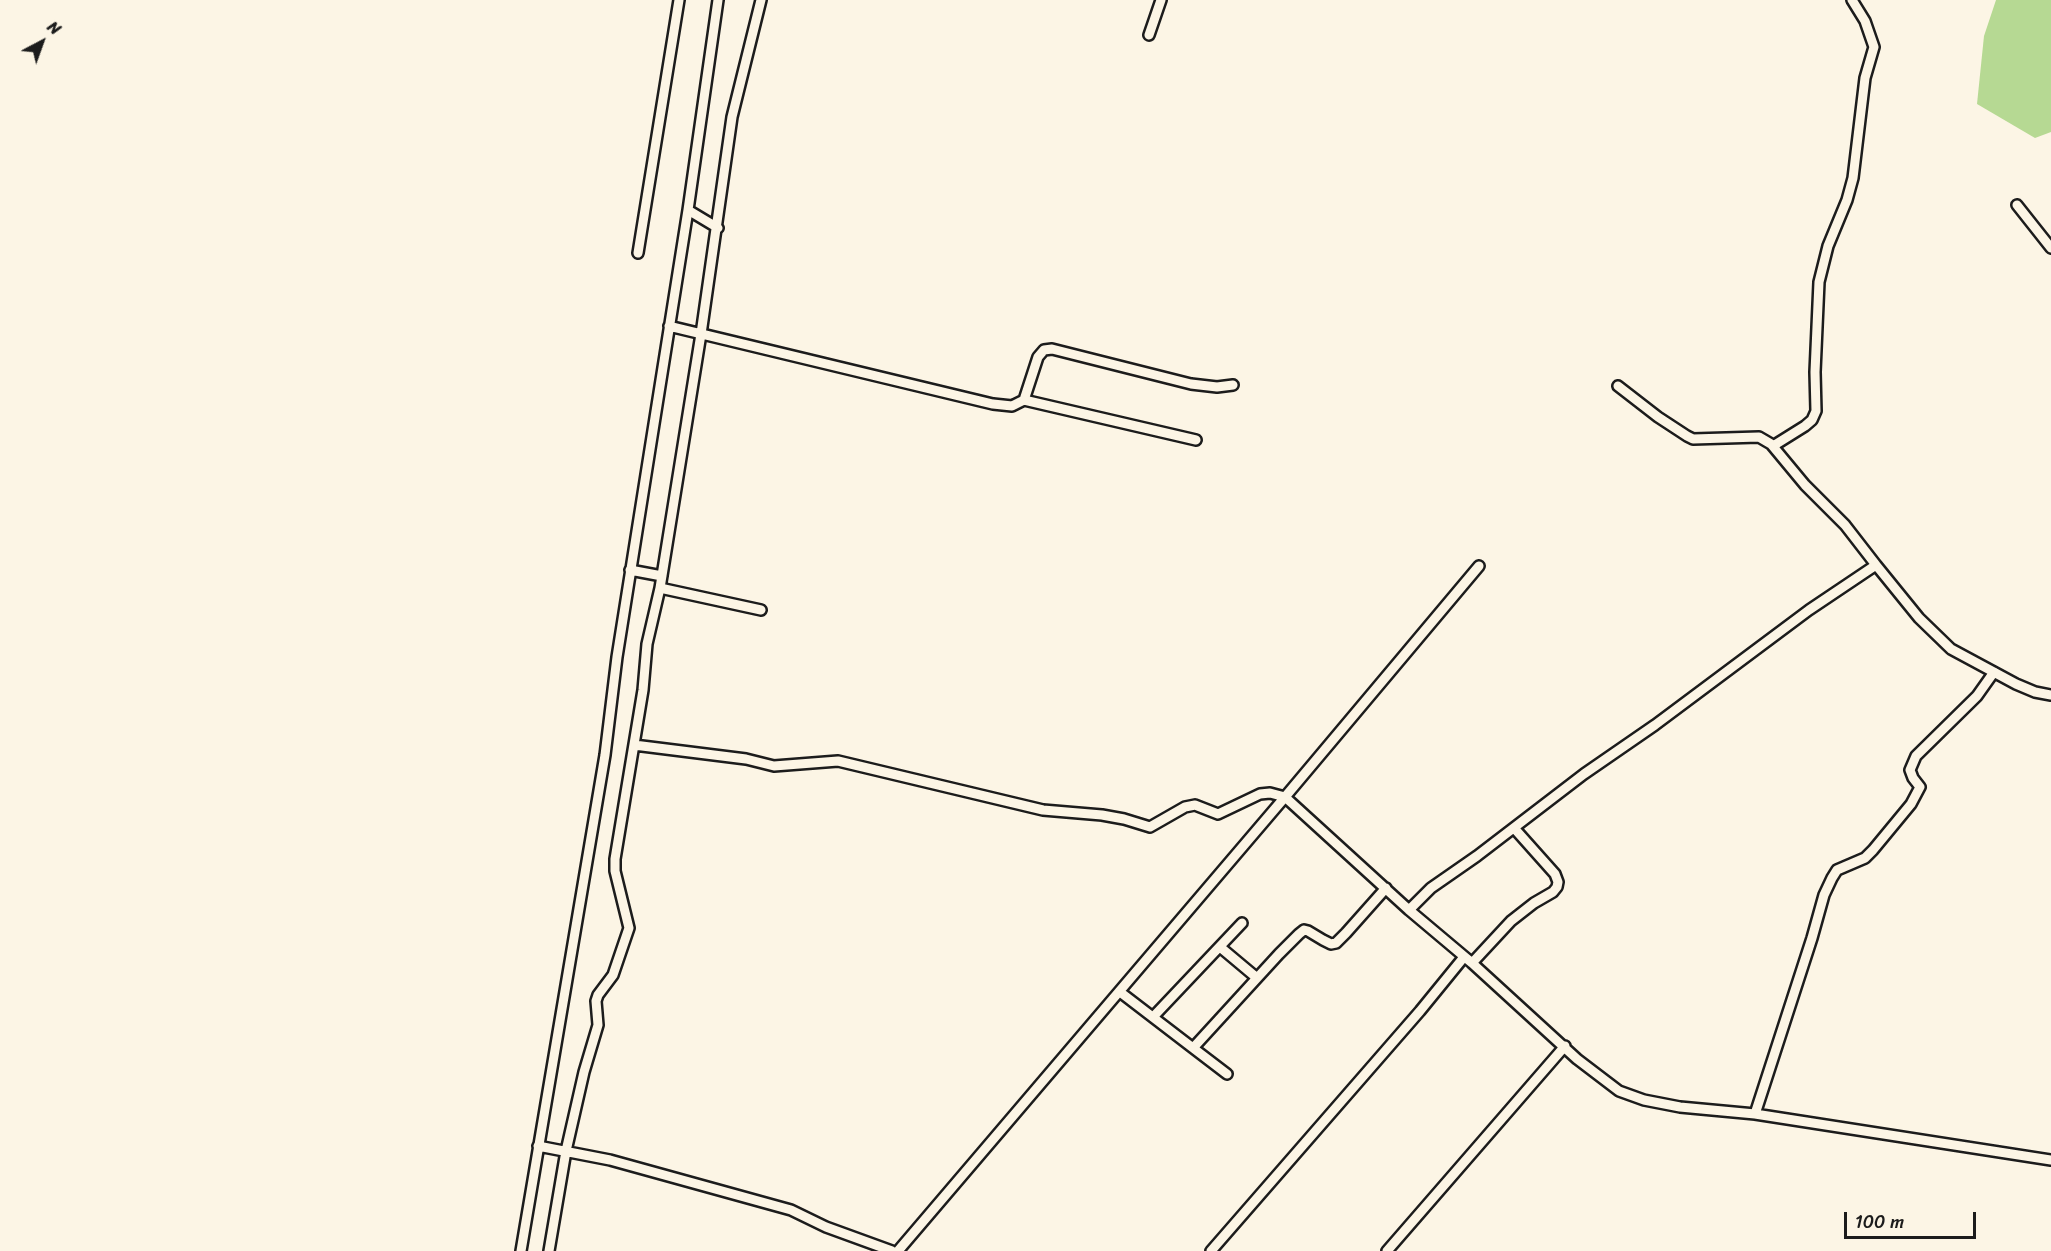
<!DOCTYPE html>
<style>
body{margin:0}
#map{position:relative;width:2051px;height:1251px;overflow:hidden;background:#fcf5e5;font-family:Sriracha,sans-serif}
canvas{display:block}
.north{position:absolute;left:12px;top:12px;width:60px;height:60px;-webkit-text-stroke:4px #fcf5e5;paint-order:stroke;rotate:41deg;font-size:16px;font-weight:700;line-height:24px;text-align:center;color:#1c1c1c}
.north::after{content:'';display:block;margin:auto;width:21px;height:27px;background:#1c1c1c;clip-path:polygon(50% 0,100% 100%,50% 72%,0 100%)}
.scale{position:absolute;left:1844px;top:1212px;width:132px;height:27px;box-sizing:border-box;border:3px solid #1c1c1c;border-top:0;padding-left:8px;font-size:18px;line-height:21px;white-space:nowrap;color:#1c1c1c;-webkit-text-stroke:4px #fcf5e5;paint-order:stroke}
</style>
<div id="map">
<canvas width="2051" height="1251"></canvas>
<div class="north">N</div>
<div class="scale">100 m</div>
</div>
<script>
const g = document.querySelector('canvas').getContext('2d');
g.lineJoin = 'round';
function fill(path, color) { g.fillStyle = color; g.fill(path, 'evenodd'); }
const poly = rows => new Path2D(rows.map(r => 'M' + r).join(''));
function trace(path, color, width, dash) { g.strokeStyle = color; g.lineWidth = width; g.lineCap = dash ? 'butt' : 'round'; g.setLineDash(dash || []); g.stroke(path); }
fill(poly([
 [1996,0,2051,0,2051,132,2035,138,1977,104,1984,36]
]), '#b6d993');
const minor = poly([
 [1149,35,1161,0],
 [2017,205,2051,248],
 [688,210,718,228],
 [638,253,679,0],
 [669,326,993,404,1012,406,1024,400,1196,440],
 [1618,386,1658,417,1687,436,1693,439,1759,437,1771,444,1805,485,1845,525,1876,565,1809,610,1655,725,1584,774,1477,856,1431,888,1409,910,1472,963,1577,1059,1619,1091,1644,1100,1680,1107,1755,1114,2051,1160],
 [1024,400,1038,357,1044,350,1052,349,1191,384,1217,387,1233,385],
 [1773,446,1805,426,1812,420,1816,411,1815,372,1819,282,1828,246,1847,200,1853,178,1865,78,1874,47,1865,21,1852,0],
 [1876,565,1919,618,1951,649,2016,684,2035,692,2051,695],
 [630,570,662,576],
 [660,588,761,610],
 [634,745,746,759,774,766,838,761,1043,810,1102,815,1124,819,1150,827,1185,807,1195,805,1218,814,1260,794,1270,793,1285,797,1409,910],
 [1220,947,1257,978],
 [1472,963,1511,921,1534,903,1553,892,1557,887,1558,882,1555,874,1514,828],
 [1120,992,1193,1048,1279,954,1299,934,1304,930,1308,931,1323,940,1331,944,1336,943,1346,933,1386,888],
 [1153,1017,1242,923],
 [1193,1048,1227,1074],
 [1755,1114,1812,938,1824,895,1832,878,1837,870,1865,858,1873,850,1911,804,1920,787,1913,778,1910,770,1916,756,1977,696,1994,672],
 [538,1146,610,1160,791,1210,826,1227,892,1251],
 [521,1251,605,755,617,657,688,210,718,0],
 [549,1251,566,1151,584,1072,598,1025,596,1001,598,995,613,975,629,928,615,871,615,859,643,690,647,644,660,588,701,334,732,117,761,0],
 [898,1251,1285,797,1479,566],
 [1211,1251,1420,1011,1464,957],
 [1387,1251,1565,1046]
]);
trace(minor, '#1c1c1c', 14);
trace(minor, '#fcf5e5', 9);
</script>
